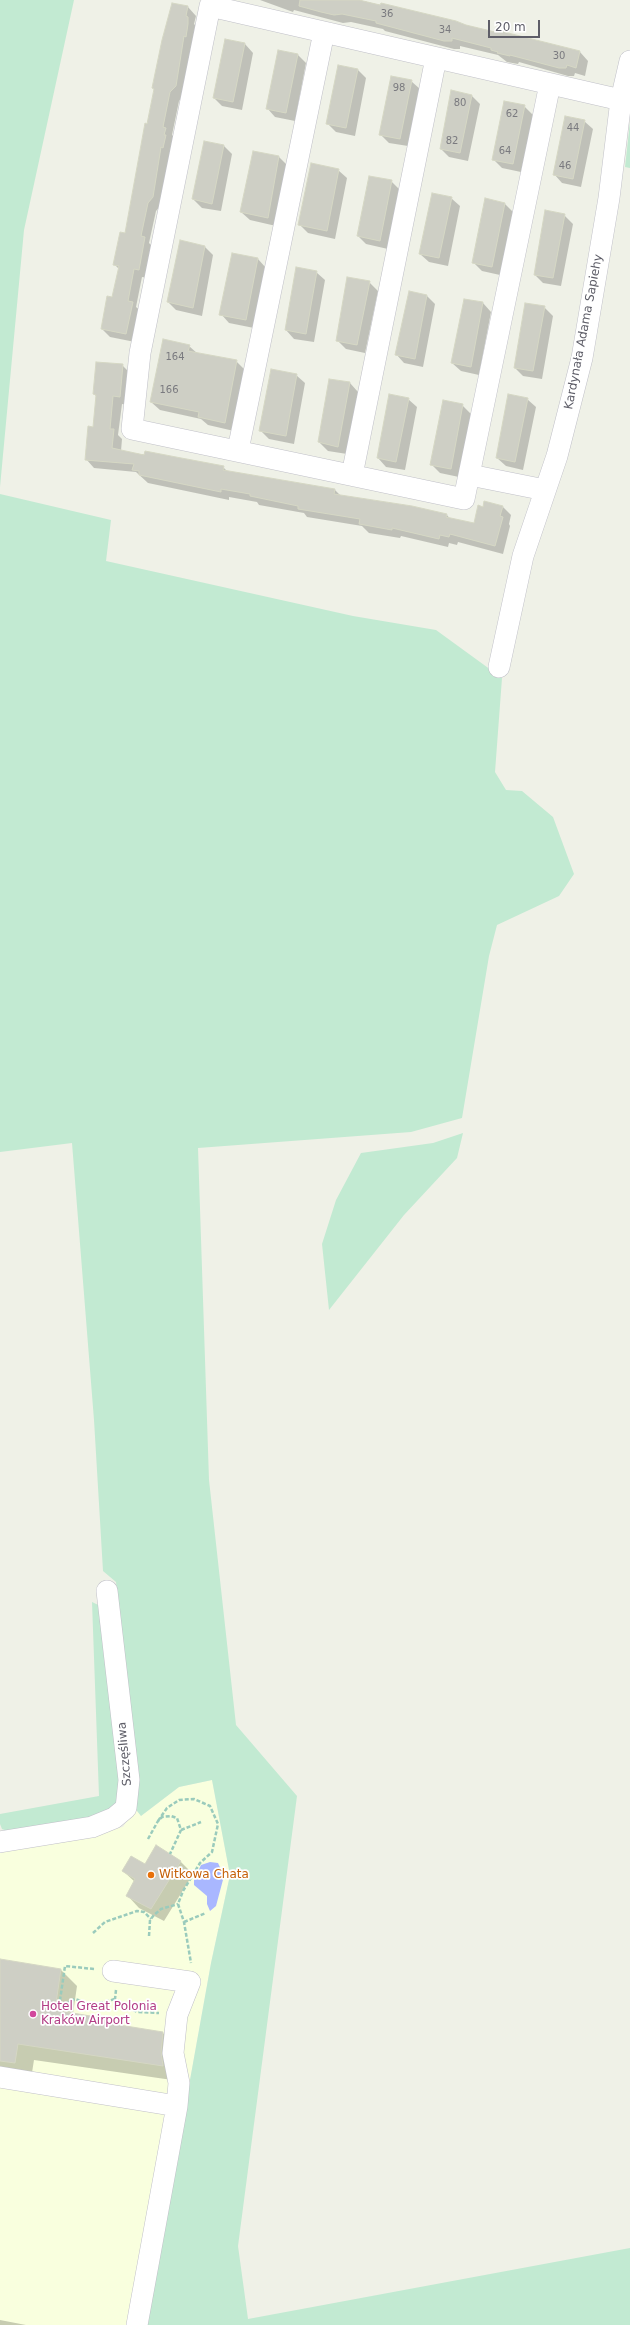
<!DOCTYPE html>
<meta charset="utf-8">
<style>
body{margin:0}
#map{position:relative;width:630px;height:2325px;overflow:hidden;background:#eff1e7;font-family:"DejaVu Sans",sans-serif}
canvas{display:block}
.scale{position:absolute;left:488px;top:20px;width:52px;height:18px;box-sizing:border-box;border:2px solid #5e5e68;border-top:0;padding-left:5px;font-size:12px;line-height:14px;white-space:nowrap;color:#5e5e68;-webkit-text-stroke:3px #fff;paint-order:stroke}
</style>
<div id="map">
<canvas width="630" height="2325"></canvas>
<div class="scale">20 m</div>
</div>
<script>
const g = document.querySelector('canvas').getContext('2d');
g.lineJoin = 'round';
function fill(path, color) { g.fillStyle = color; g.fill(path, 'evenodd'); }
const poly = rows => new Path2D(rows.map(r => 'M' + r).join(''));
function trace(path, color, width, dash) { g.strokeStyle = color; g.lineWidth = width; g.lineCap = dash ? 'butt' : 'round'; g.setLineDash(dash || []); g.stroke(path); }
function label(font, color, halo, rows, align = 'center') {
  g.font = font + ' "DejaVu Sans",sans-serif'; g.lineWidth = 3.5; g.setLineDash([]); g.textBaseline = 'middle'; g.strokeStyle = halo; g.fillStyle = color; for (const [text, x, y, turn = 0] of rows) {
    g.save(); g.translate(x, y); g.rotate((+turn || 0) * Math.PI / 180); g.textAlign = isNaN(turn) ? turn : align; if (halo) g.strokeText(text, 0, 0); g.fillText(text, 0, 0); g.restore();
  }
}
fill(poly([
 [212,1780,230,1875,211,1963,146,2325,0,2325,0,1853,123,1827,135,1809,141,1816,179,1787]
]), '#f9ffde');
fill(poly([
 [0,0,74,0,24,230,0,487],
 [630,122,630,168,625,167],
 [0,494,111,520,106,561,353,616,436,630,502,678,495,772,506,790,522,791,553,817,574,874,559,896,497,925,489,956,462,1118,411,1132,198,1148,209,1480,236,1725,297,1796,238,2246,248,2319,630,2248,630,2325,146,2325,211,1963,230,1875,212,1780,179,1787,141,1816,123,1793,111,1814,15,1834,2,1829,0,1824,0,1814,99,1796,92,1602,119,1615,116,1582,103,1571,94,1420,72,1143,0,1152],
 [463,1133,457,1158,404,1215,329,1310,322,1244,336,1200,361,1153,433,1143]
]), '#c2ead2');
fill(poly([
 [210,1862,218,1863,224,1876,216,1906,210,1911,207,1904,207,1896,194,1885,194,1880,201,1865]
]), '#a9b7ff');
fill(poly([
 [260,0,359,0,580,52,588,61,585,76,575,73,574,76,568,76,519,62,518,64,507,62,498,55,460,46,460,49,454,49,385,31,383,29,351,22,343,23,294,10,293,12],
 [188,7,196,16,194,24,196,26,184,95,179,101,172,135,174,137,161,205,156,211,149,243,153,247,147,278,142,277,136,307,141,311,135,342,110,337,102,329,113,298,119,269,114,264,126,234,148,125],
 [245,44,253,53,242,110,222,106,214,98],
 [279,51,298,55,306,63,295,121,275,117,267,108],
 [339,66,358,70,366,78,355,136,336,132,327,123],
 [411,81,420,89,408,146,389,143,380,134],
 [471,95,480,104,468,161,449,157,441,149],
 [524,106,533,115,521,172,502,168,494,160],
 [584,121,593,129,581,187,562,183,554,174],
 [224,146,232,154,221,211,202,208,193,199],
 [279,157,287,165,276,226,250,220,241,212],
 [338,170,347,178,335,239,308,233,300,225],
 [391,181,400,190,388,249,366,244,358,236],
 [451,198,460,206,448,266,429,262,420,254],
 [505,204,513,212,500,275,482,271,473,262],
 [564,215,573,224,561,286,543,283,535,275],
 [180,242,205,247,213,255,202,316,176,310,168,302],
 [258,259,266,268,254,328,229,323,221,314],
 [297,268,316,272,325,280,314,342,294,339,286,330],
 [369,282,378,291,365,353,346,349,337,340],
 [427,296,435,304,423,367,404,363,396,354],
 [465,300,483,303,491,312,479,375,461,371,452,363],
 [544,307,553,316,542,379,523,376,515,368],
 [189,346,198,354,236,361,245,370,234,431,208,425,201,419,160,410,151,402],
 [122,365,131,374,128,405,122,404,118,435,122,439,121,451,223,467,228,472,335,490,341,496,447,515,451,520,474,525,484,508,503,507,511,515,509,524,510,526,503,554,458,542,457,545,449,543,448,547,401,536,400,538,369,533,362,526,307,517,304,513,259,505,257,502,229,497,229,500,148,483,136,472,94,468,86,459,94,428,97,397,94,394],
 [296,375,305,383,294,444,269,439,260,430],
 [330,380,350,383,358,392,347,454,328,451,319,442],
 [408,399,417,407,405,470,386,467,378,458],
 [527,399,536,407,523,470,506,466,497,458],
 [462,405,471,414,459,477,440,473,432,465],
 [180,1861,193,1874,164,1921,139,1908,127,1895,135,1882,123,1871,145,1865],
 [0,1960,61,1970,77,1986,73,2014,108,2020,112,2025,163,2033,179,2049,179,2081,34,2060,31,2079,0,2066],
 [0,2320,26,2325,0,2325]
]), '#0003');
const building = poly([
 [300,0,359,0,380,5,381,3,456,21,466,25,495,32,496,30,580,51,576,68,567,65,566,68,559,68,510,55,510,56,497,53,498,52,491,50,491,48,452,38,452,41,444,41,376,23,376,21,342,14,334,15,321,12,299,6,300,0],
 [172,3,188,6,186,16,188,17,188,24,186,37,184,36,176,86,170,92,163,127,166,128,164,135,166,135,163,148,161,147,153,197,148,203,141,236,145,237,139,270,134,269,128,301,133,302,126,334,101,329,107,296,112,297,119,266,113,265,120,232,125,233,145,123,147,124,154,89,152,88,162,40,172,3],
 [225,39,245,43,233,102,213,98,225,39],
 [278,50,298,54,286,113,266,109,278,50],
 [338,65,358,69,346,128,326,124,338,65],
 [391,76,412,80,400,139,379,135,391,76],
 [451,90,472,95,460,153,440,149,451,90],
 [504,101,525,105,513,164,492,160,504,101],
 [565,116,585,120,573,179,553,175,565,116],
 [204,141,224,145,212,204,192,199,204,141],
 [253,151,279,156,268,218,240,212,253,151],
 [311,163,339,169,327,231,298,225,311,163],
 [369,176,392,180,380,241,357,236,369,176],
 [432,193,452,197,439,258,419,254,432,193],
 [485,198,505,203,492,267,472,263,485,198],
 [545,210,565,214,553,278,534,275,545,210],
 [180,240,205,246,193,308,167,302,180,240],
 [232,253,258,258,246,320,219,315,232,253],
 [296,267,317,271,306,334,285,330,296,267],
 [347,277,370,281,357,345,336,341,347,277],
 [409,291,427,295,415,359,395,355,409,291],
 [464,299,483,302,471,367,451,363,464,299],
 [525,303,545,306,533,371,514,368,525,303],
 [163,339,190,345,188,351,237,360,225,423,198,417,199,412,150,402,163,339],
 [96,362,123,364,120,397,113,396,110,429,114,429,112,448,144,455,145,451,176,457,224,466,223,470,335,489,334,494,412,506,447,514,446,517,474,523,478,505,483,507,484,501,503,506,500,516,503,517,495,546,450,534,449,537,440,535,439,539,392,528,392,530,359,524,360,519,298,509,298,506,250,496,250,494,221,489,221,492,139,475,139,471,132,470,134,464,85,460,88,426,93,427,96,395,93,394,96,362],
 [271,369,297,374,286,436,259,431,271,369],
 [329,379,350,382,338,447,318,442,329,379],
 [389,394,409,398,396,462,377,458,389,394],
 [508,394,528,398,515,462,496,458,508,394],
 [443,400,463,404,451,469,430,465,443,400],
 [156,1845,181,1861,151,1909,126,1896,135,1879,122,1871,131,1856,145,1864,156,1845],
 [0,1959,61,1969,55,2010,108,2019,107,2023,163,2032,161,2052,163,2066,18,2044,15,2063,0,2061,0,1959]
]);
fill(building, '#cecfc5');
trace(building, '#d5d7c4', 1);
const minor = poly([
 [550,84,464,499,132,429,140,353,210,6,621,100],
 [238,450,324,32],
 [352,475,436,58],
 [470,475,545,490],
 [499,667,523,556,557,456,582,358,609,198,621,100,630,61],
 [0,1842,92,1827,114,1818,126,1808,129,1780,107,1591],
 [113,1971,190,1982,177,2015,173,2053,179,2083,177,2106],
 [0,2077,177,2106,137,2325]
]);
trace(minor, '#c0c0c8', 22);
trace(poly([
 [158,1821,167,1808,179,1800,194,1799,210,1806,218,1824,212,1852,200,1863,183,1891,178,1904,184,1922,191,1963],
 [181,1830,201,1822],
 [148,1839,158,1821,162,1817,171,1816,177,1818,181,1830,170,1854],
 [184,1922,206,1913],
 [93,1933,105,1922,137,1911,144,1912,151,1919],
 [149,1936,150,1920,154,1915,161,1909,178,1904],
 [94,1969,65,1966,59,2007,75,1999,93,2005,115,1999],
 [116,1990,115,1999,137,2012,159,2013]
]), '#9acbbc', 2.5, [4, 2]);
trace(minor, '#fff', 21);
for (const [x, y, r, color] of [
 [151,1875,4,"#e8710a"],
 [33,2014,4,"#d1479c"]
]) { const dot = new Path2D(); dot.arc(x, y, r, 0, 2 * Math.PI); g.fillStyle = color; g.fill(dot); trace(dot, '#fff', 1.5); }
label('10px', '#7a7a7f', null, [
 ["36",387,14],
 ["34",445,30],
 ["30",559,56],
 ["98",399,88],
 ["80",460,103],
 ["62",512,114],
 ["44",573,128],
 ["82",452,141],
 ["64",505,151],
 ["46",565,166],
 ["164",175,357],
 ["166",169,390]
]);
label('12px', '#5e5e68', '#fff', [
 ["Kardynała Adama Sapiehy",584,332,-79],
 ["Szczęśliwa",125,1754,-95]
]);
label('12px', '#c56008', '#fff', [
 ["Witkowa Chata",159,1875]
], 'left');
label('12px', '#b23c85', '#fff', [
 ["Hotel Great Polonia",41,2007],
 ["Kraków Airport",41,2021]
], 'left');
</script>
